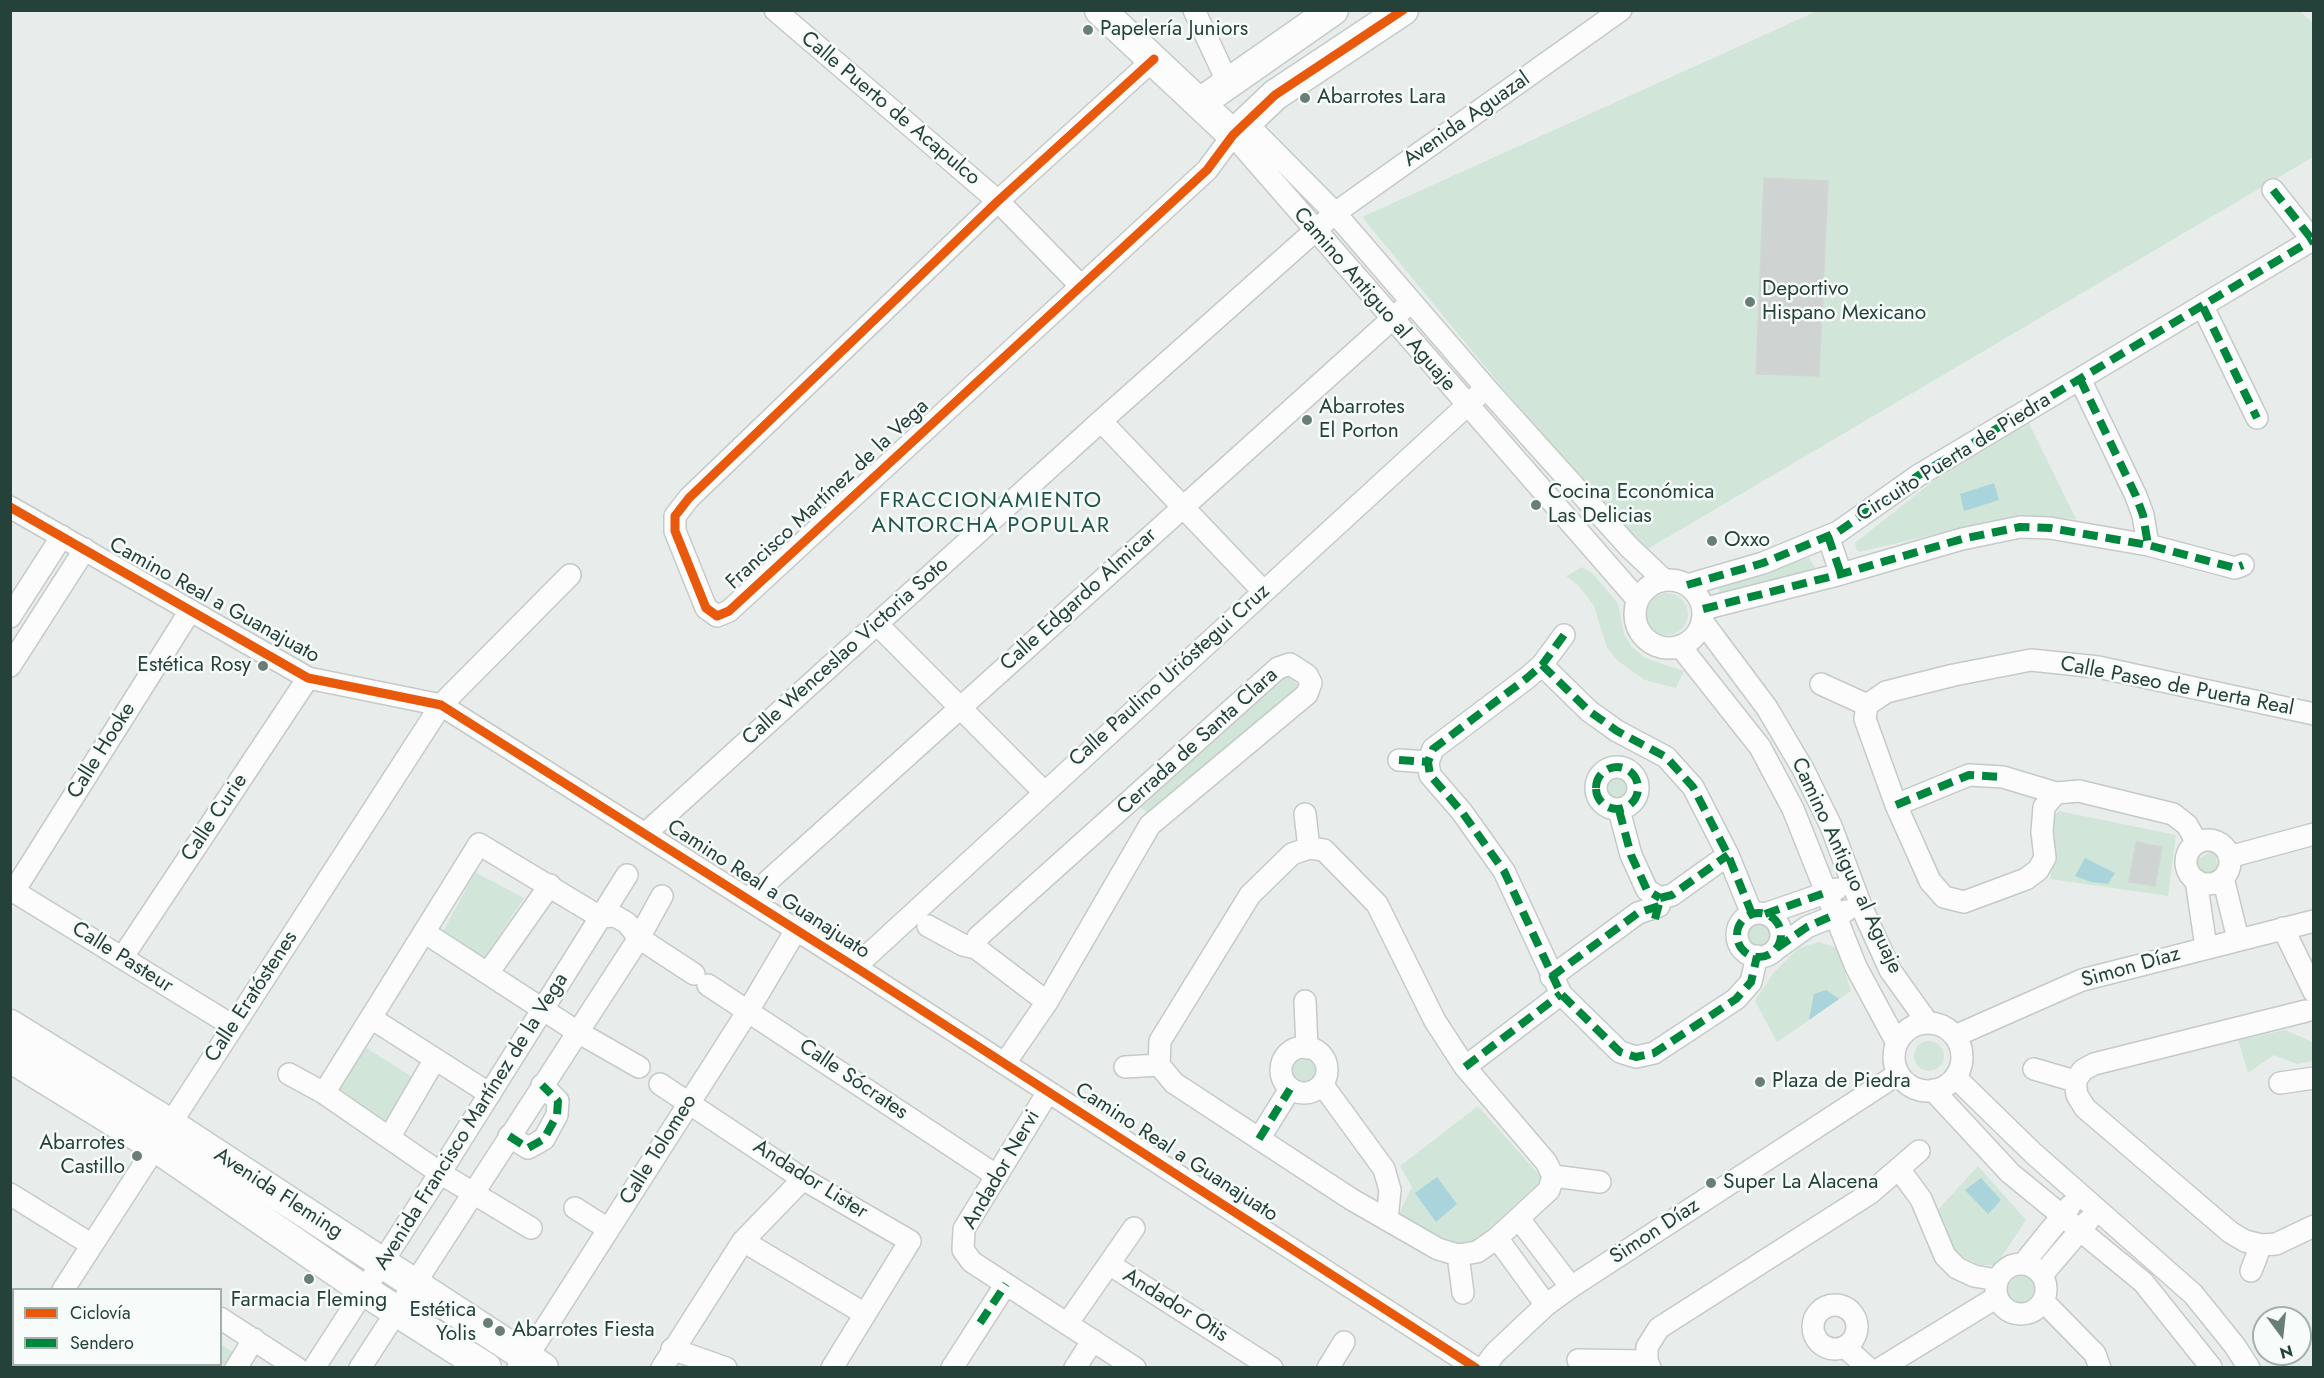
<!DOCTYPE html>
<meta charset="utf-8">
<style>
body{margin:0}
#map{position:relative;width:2324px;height:1378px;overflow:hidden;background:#e8edeb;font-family:Jost,sans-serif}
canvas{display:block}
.frame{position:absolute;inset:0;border:12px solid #24423a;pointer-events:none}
.legend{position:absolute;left:12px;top:1288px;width:210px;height:78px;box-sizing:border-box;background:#f7fbf9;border:2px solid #a3b1ad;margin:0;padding:8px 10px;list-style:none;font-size:18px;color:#24423a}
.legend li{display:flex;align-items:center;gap:12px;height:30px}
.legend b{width:30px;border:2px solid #a3b1ad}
.north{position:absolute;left:2252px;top:1306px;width:60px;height:60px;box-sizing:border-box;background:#f7fbf9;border:2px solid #a3b1ad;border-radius:50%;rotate:165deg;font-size:16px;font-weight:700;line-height:24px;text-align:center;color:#24423a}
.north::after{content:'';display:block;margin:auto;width:21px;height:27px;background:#697e78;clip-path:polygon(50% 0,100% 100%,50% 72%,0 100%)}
</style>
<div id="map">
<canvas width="2324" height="1378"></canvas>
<div class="frame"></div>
<ul class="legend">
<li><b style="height:8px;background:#e8590c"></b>Ciclovía</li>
<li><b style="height:8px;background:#00873e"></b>Sendero</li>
</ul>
<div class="north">N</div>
</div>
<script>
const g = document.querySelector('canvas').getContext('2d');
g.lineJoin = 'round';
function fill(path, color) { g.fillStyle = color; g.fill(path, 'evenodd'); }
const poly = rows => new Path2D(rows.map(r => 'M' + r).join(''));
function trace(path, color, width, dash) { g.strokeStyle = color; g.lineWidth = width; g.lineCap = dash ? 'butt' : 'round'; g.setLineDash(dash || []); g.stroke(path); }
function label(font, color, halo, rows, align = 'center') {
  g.font = font + ' Jost,sans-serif'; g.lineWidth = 5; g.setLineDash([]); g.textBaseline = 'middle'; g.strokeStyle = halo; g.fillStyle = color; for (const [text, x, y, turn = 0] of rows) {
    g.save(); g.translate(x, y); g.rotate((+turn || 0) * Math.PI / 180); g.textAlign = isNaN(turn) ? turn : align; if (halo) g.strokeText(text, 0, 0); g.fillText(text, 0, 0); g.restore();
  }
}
fill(poly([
 [2299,10,2313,23,2313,157,1646,550,1501,386,1362,217,1817,11],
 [2028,421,2076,519,2037,517,1979,524,1859,552,1856,549,1855,543,1947,470],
 [1809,558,1816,569,1720,595,1718,585],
 [1582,567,1592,573,1618,603,1624,634,1632,647,1645,658,1684,671,1676,688,1645,680,1618,661,1607,648,1594,606,1578,585,1566,576],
 '1646 614a21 21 0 1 1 42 0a21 21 0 1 1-42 0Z',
 [1281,672,1303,688,1149,813,1136,805],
 '1607 790a11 11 0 1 1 22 0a11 11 0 1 1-22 0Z',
 [2059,811,2176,835,2168,896,2050,879,2055,848,2049,821],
 [2214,850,2218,868,2210,875,2203,874,2198,869,2198,859],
 [475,872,524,898,481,963,439,939],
 '1744 935a15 15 0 1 1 30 0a15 15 0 1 1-30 0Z',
 [1819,942,1837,948,1851,991,1777,1042,1755,1001,1774,972,1799,948],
 [2285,1030,2313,1042,2313,1061,2297,1064,2274,1055,2248,1073,2238,1040],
 '1914 1056a15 15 0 1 1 30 0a15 15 0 1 1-30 0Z',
 [363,1046,414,1078,387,1123,335,1094],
 '1291 1072a13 13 0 1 1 26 0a13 13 0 1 1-26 0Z',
 [1478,1106,1543,1179,1465,1251,1396,1220,1412,1187,1400,1166],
 [1978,1166,2026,1220,1996,1265,1980,1265,1952,1252,1935,1213],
 '2008 1290a14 14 0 1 1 28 0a14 14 0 1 1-28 0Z',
 [221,1344,237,1355,229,1367,162,1368,164,1365,220,1364]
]), '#d1e6d8');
fill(poly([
 [1994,483,1999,500,1964,511,1960,494],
 [2085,858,2115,873,2108,884,2091,882,2075,876],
 [1826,990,1839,999,1809,1020,1814,994],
 [1437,1177,1457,1204,1436,1222,1415,1193],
 [1981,1178,2001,1200,1988,1214,1965,1190]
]), '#a9d4db');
const building = poly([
 [1764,178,1828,181,1819,376,1756,374,1764,178],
 [2136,842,2162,847,2155,886,2129,882,2136,842]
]);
fill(building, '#cfd4d2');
trace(building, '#d1d6d4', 1.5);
const street = poly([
 [775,10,998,201,1080,285],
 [1194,10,1228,83],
 [1154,59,998,201,689,498,675,516,675,531,706,608,717,616,729,611,1207,170,1233,135,1638,600],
 [1245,122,1335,213,1486,388,1629,547,1664,580],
 [2273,190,2314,242],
 [2203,307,2257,418],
 [2080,379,2136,496,2143,515,2148,545],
 [1101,421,1263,591],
 [10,507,308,678,441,705,855,967,1476,1368],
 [1828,536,1841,574],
 '1635 614a34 34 0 1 1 68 0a34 34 0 1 1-68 0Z',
 [1687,585,1763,563,1838,532,1919,475,2312,240],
 [1703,609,1841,574,1962,539,2020,527,2050,528,2148,545,2235,568,2243,565],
 [10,617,62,536],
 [1702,621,1767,708,1803,769,1831,826,1861,906,1890,970,1928,1023],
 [877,624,1043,791],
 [1564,635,1542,665,1527,678,1433,749,1428,762,1430,775,1462,812,1504,871,1561,994,1620,1052,1636,1057,1654,1053,1736,999,1751,982,1757,956],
 [1680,646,1760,747,1793,809,1856,967,1897,1043],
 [1542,665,1589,711,1617,731,1666,757,1693,787,1728,855,1752,914],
 [10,666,85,549],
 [1821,684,1867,705],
 [1399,760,1428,762],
 '1596 788a21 21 0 1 1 42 0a21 21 0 1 1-42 0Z',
 [1896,805,1969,775,2003,777,2056,793],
 [1619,810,1631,855,1647,890,1660,898],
 [1305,814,1309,848],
 [646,833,1101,421,1335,213,1621,10],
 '2186 862a22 22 0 1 1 44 0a22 22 0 1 1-44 0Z',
 [2197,843,2187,825,2173,814,2079,791,2056,793,2044,807,2042,832,2045,858,2038,870,2026,879,1964,902,1944,897,1930,881,1896,805,1865,719,1867,705,1886,692,1954,675,2031,660,2098,667,2314,714],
 [1309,848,1324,850,1377,904,1435,1021,1465,1067,1546,1162,1553,1176,1549,1190,1497,1238,1477,1252,1458,1255,1438,1249,1351,1199,1174,1083,1159,1065,1160,1041,1250,895,1292,854,1309,848],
 [2229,857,2314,834],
 [2223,878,2238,939],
 [2196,880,2206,947],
 [10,889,233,1026],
 [14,891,190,611],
 [1660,898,1672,895,1728,855],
 [748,899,1411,302],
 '1737 935a22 22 0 1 1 44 0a22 22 0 1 1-44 0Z',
 [1765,914,1837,889],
 [928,926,963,945,976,948],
 [2283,928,2314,992],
 [424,932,576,1031,639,1067],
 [976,948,978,937,1278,668,1290,664,1307,675,1311,683,1307,694,1150,825,1047,1002,1005,1063],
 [976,948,1047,1002],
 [1775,950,1807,927,1846,911],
 [122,958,308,678],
 [855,967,1486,388],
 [488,973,550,885],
 [1551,977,1638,913,1659,906],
 [708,985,997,1176],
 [1305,1001,1307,1048],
 [2306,1011,2094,1064,2083,1070,2075,1081,2077,1095,2085,1108,2230,1232,2245,1241,2261,1245,2276,1244,2314,1226],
 [371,1018,490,1094],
 '1894 1057a34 34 0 1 1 68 0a34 34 0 1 1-68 0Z',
 [1955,1036,2082,980,2314,921],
 '1281 1070a23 23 0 1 1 46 0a23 23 0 1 1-46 0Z',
 [1125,1067,1159,1065],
 [1465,1067,1561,994],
 [2034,1069,2075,1081],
 [289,1074,324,1093,440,1173,531,1228],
 [1955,1077,2033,1153,2193,1294,2235,1346,2249,1368],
 [2280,1083,2314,1078],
 [660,1084,803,1179,910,1241,832,1368],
 [1322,1084,1384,1169,1390,1190,1387,1220],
 [1933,1090,2010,1173,2143,1282,2211,1367],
 [1048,1092,964,1229,963,1250,972,1262,1135,1368],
 [324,1093,479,844,600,917,615,916,627,923,639,938,694,974],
 [509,1136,528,1148,544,1139,557,1115,558,1101,542,1085],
 [389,1138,435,1059],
 [1259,1139,1290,1089],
 [1899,1169,1921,1199,1945,1256,1957,1268,1974,1276,1997,1280],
 [1553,1176,1600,1182],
 [10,1194,92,1245],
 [575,1208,608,1229],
 [1519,1219,1571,1287],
 [1497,1238,1546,1305],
 [743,1241,865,1314],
 [1458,1255,1463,1293],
 [1109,1264,1272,1368],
 [2023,1264,2070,1206],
 '1996 1289a25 25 0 1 1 50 0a25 25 0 1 1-50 0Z',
 [2251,1271,2261,1245],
 [2042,1275,2088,1221],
 [63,1290,441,705,570,575],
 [2043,1301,2095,1354,2100,1368],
 '1813 1327a22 22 0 1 1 44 0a22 22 0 1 1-44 0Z',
 [220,1318,297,1368],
 [1067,1324,1134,1228],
 [10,1338,14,1340],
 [1845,1347,1868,1368],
 [672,1349,726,1368],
 [1578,1360,1647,1361],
 [518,1367,527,1357,748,1011,796,930],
 [13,1368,15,1364],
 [150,1368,152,1364],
 [236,1368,254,1339],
 [314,1368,440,1173,627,875],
 [360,1368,639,938,662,896],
 [662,1368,743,1241,803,1179],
 [952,1368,1006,1284],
 [1075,1368,1093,1340],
 [1328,1368,1344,1342],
 [1484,1368,1495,1353,1546,1305,1571,1287,1898,1074],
 [1650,1368,1647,1361,1647,1347,1659,1328,1869,1194,1919,1151],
 [1881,1368,1997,1297]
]);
const secondary = poly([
 [1100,10,1233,135,1275,95,1403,10],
 [1200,103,1333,10],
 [10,1025,170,1124,543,1368],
 [10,1057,156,1147,365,1291,486,1368]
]);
trace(street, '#c5cac8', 24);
trace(secondary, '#c3cbc8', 33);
trace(street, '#fcfcfc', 21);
trace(secondary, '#fcfcfc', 30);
trace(poly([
 [2273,190,2314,242],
 [2203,307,2257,418],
 [2080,379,2136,496,2143,515,2148,545],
 [1828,536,1841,574],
 [1687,585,1763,563,1838,532,1919,475,2312,240],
 [1703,609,1841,574,1962,539,2020,527,2050,528,2148,545,2235,568,2243,565],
 [1564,635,1542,665,1527,678,1433,749,1428,762,1430,775,1462,812,1504,871,1561,994,1620,1052,1636,1057,1654,1053,1736,999,1751,982,1757,956],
 [1542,665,1589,711,1617,731,1666,757,1693,787,1728,855,1752,914],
 [1399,760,1428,762],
 '1596 788a21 21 0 1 1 42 0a21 21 0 1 1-42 0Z',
 [1896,805,1969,775,2003,777],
 [1619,810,1631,855,1647,890,1660,898],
 [1660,898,1672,895,1728,855],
 '1737 935a22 22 0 1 1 44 0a22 22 0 1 1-44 0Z',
 [1765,914,1825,893],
 [1655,919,1660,900],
 [1777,948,1807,927,1834,915],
 [1551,977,1638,913,1659,906],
 [1465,1067,1561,994],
 [509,1136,528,1148,544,1139,557,1115,558,1101,542,1085],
 [1259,1139,1290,1089],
 [980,1323,1006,1284]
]), '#00873e', 8, [15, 8]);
trace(poly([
 [1154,59,998,201,689,498,675,516,675,531,706,608,717,616,729,611,1207,170,1233,135,1275,95,1403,10],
 [10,507,308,678,441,705,855,967,1476,1368]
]), '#e8590c', 9);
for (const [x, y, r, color] of [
 [1088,30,6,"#697e78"],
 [1305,98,6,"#697e78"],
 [1750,302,6,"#697e78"],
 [1307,420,6,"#697e78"],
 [1536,505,6,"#697e78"],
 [1712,541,6,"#697e78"],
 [263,666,6,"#697e78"],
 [1760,1082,6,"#697e78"],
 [137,1156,6,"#697e78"],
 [1711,1183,6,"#697e78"],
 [309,1279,6,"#697e78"],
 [488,1323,6,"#697e78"],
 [500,1331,6,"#697e78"]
]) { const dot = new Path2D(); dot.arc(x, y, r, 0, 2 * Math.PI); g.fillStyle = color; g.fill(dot); trace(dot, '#f7fbf9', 2); }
label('21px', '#24423a', '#f7fbf9', [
 ["Papelería Juniors",1100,30],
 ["Abarrotes Lara",1317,98],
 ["Deportivo",1762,290],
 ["Hispano Mexicano",1762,314],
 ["Abarrotes",1319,408],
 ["El Porton",1319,432],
 ["Cocina Económica",1548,493],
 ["Las Delicias",1548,517],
 ["Oxxo",1724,541],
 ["Estética Rosy",251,666,"right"],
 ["Plaza de Piedra",1772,1082],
 ["Abarrotes",125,1144,"right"],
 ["Castillo",125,1168,"right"],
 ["Super La Alacena",1723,1183],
 ["Farmacia Fleming",309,1301,"center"],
 ["Estética",476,1311,"right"],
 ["Yolis",476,1335,"right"],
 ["Abarrotes Fiesta",512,1331]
], 'left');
label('21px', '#24423a', '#f7fbf9', [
 ["Calle Puerto de Acapulco",890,109,40],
 ["Avenida Aguazal",1467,120,-35],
 ["Camino Antiguo al Aguaje",1374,300,49],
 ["Circuito Puerta de Piedra",1954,458,-32],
 ["Francisco Martínez de la Vega",828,495,-43],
 ["Calle Edgardo Almicar",1079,600,-42],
 ["Camino Real a Guanajuato",214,601,29],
 ["Calle Wenceslao Victoria Soto",846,652,-42],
 ["Calle Paulino Urióstegui Cruz",1170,676,-42],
 ["Calle Paseo de Puerta Real",2177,687,11],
 ["Cerrada de Santa Clara",1198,742,-42],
 ["Calle Hooke",102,751,-58],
 ["Calle Curie",215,818,-56],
 ["Camino Antiguo al Aguaje",1846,866,65],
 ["Camino Real a Guanajuato",768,890,33],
 ["Calle Pasteur",122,958,32],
 ["Simon Díaz",2131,968,-16],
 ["Calle Eratóstenes",252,997,-57],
 ["Calle Sócrates",853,1080,34],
 ["Avenida Francisco Martínez de la Vega",472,1122,-58],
 ["Calle Tolomeo",659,1150,-58],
 ["Camino Real a Guanajuato",1176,1153,33],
 ["Andador Nervi",1002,1170,-60],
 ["Andador Lister",810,1180,32],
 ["Avenida Fleming",278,1194,33],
 ["Simon Díaz",1655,1232,-33],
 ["Andador Otis",1175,1306,32]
]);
g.letterSpacing = '1.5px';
label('22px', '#1f5548', '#f7fbf9', [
 ["FRACCIONAMIENTO",991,502],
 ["ANTORCHA POPULAR",991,527]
]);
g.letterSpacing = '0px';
</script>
